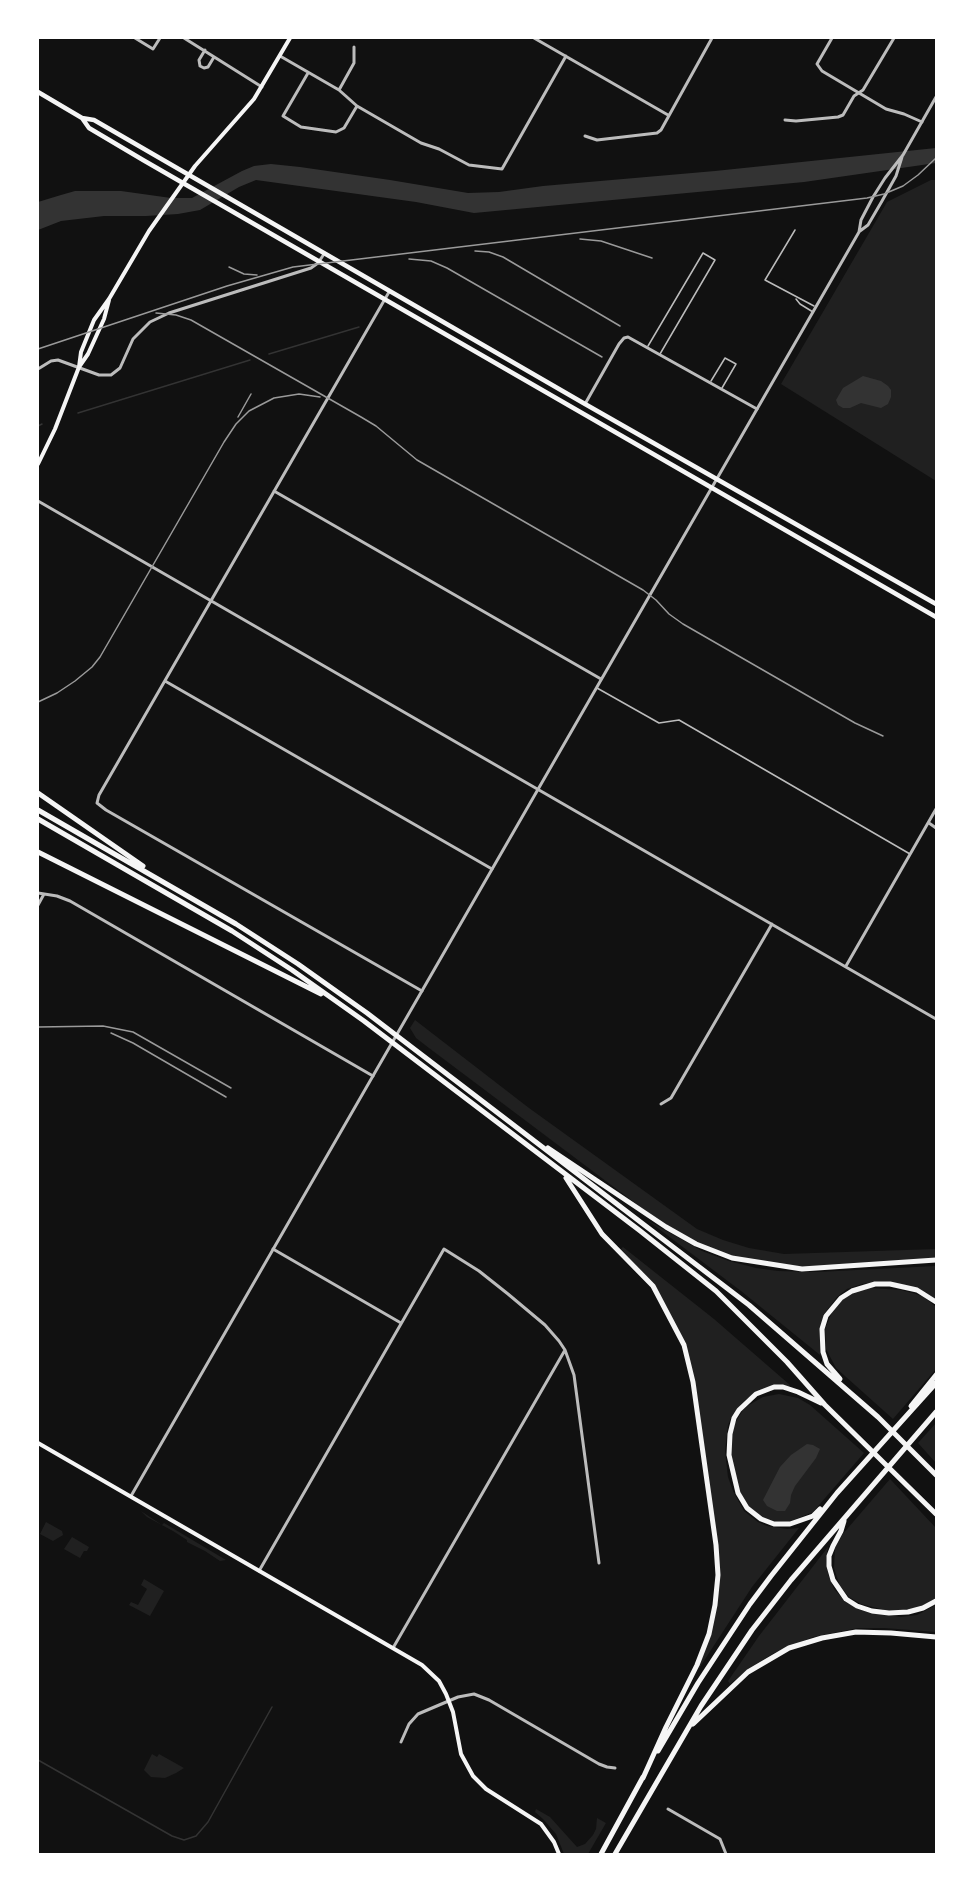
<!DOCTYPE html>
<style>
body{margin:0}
#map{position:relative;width:974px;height:1892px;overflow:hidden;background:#111;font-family:Inter,sans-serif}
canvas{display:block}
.frame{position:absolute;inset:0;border:39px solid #fff;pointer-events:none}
</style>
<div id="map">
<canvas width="974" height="1892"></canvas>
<div class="frame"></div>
</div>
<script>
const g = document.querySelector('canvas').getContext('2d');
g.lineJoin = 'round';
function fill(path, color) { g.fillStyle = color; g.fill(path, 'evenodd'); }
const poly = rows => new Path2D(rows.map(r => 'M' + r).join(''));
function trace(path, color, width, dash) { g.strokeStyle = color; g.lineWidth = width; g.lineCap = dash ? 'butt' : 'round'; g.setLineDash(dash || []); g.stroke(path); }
fill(poly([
 [931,180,936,180,936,481,781,384,887,202],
 [415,1020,529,1108,697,1229,723,1240,749,1248,784,1254,936,1249,936,1259,806,1267,744,1260,706,1248,667,1227,429,1048,416,1038,410,1028],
 [647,1220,702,1251,729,1261,756,1268,778,1271,817,1272,936,1266,936,1299,918,1289,874,1282,862,1284,847,1289,837,1297,824,1314,820,1332,822,1353,820,1355,741,1291],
 [623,1247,714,1319,790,1385,788,1387,785,1387,752,1396,745,1400,732,1416,728,1425,725,1451,728,1477,733,1491,744,1511,758,1522,767,1526,787,1529,799,1528,752,1587,698,1670,712,1628,718,1566,690,1362,651,1282,621,1249],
 [871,1288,901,1290,916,1294,924,1297,936,1307,936,1369,893,1419,836,1368,826,1349,825,1329,833,1310,845,1297,853,1292],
 [779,1394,798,1398,810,1405,864,1453,813,1512,789,1522,766,1520,750,1510,741,1497,731,1457,731,1437,735,1423,743,1410,749,1405,763,1397],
 [936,1423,936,1463,918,1443],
 [890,1479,936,1528,936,1598,916,1610,885,1610,861,1604,849,1597,840,1586,834,1568,835,1548,842,1535],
 [141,1511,162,1525,164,1523,226,1560,220,1561,205,1551,187,1542,187,1540,173,1531,147,1517],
 [46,1522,62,1531,63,1535,53,1541,40,1534],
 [72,1537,89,1547,87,1551,84,1551,80,1558,64,1549],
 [828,1547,826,1558,828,1574,834,1589,843,1599,874,1613,901,1617,917,1615,936,1605,936,1632,884,1628,858,1628,813,1637,774,1653,748,1669,730,1684,728,1681,759,1636],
 [144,1579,164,1591,150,1616,129,1605,131,1602,138,1605,147,1589,141,1585],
 [152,1754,157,1757,159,1754,184,1768,176,1773,165,1778,151,1777,144,1770],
 [536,1809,550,1817,577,1847,585,1844,593,1835,596,1829,597,1818,606,1823,588,1854,564,1854,556,1834,543,1819,535,1812]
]), '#202020');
fill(poly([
 [936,148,936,163,804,182,474,213,416,202,256,180,239,187,200,210,178,214,146,216,104,216,61,221,38,230,38,202,61,195,75,191,121,191,171,198,192,198,242,171,254,166,271,164,300,167,390,180,468,193,499,192,543,186,715,171],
 [863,376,881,381,888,386,891,390,891,397,888,404,881,408,861,403,850,408,843,408,838,405,836,400,843,388],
 [807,1444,813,1445,820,1449,816,1458,795,1486,791,1495,790,1503,785,1511,777,1511,767,1506,763,1500,780,1467,791,1455]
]), '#333');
trace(poly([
 [269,354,359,327],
 [78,413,250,360],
 [38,426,42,424],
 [38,1760,172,1836,184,1840,196,1836,208,1822,272,1707]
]), '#333', 1.5);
trace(poly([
 [795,230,765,280,814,306],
 [796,299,800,304,813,312],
 [648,346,703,253,715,260,660,354],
 [711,381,725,358,736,364,722,388],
 [597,688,659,723,679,720,910,854]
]), '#bcbcbc', 1.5);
trace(poly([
 [135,38,153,49,160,38],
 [184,38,262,87],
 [534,38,668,115],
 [832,38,817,64,822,71,886,109,904,114,922,122],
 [205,50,199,60,200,66,204,68,208,67,214,57],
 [280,56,339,90,357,106,421,143,439,149,469,165,502,169,566,56],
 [308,73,283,116,301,127,336,132,344,128,357,106],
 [339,90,354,63,354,47],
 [785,120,796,121,838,117,843,115,854,96,863,90,894,38],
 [585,136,597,140,657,133,661,130,712,38],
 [389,292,99,795,97,803,106,810,422,991],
 [38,369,51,361,58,360,99,375,111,375,120,368,133,339,150,322,169,313,311,268,318,263,324,254],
 [585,404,619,344,624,338,628,337,757,409],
 [274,491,601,679],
 [38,501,936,1019],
 [165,681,492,869],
 [929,823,936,828],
 [38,893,57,896,70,901,373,1076],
 [38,905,44,894],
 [846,966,936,809],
 [661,1104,671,1098,772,924],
 [273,1249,401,1323],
 [259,1571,444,1249,479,1271,508,1294,545,1325,559,1341,565,1350,574,1375,599,1563],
 [393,1648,565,1350],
 [401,1742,409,1724,418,1714,458,1697,474,1694,489,1700,599,1764,607,1767,615,1768],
 [668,1809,720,1839,726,1854]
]), '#bcbcbc', 3);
trace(poly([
 [860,231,868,225,882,201,896,176,902,157],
 [131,1496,840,265,859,232,861,220,873,197,885,178,903,155,936,97]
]), '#bcbcbc', 3);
trace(poly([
 [79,367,81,352,94,320,109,299,149,231,195,166,254,99,290,38],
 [38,464,55,429,79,367,88,354,104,319,109,300],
 [38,1443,422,1665,439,1681,446,1694,453,1712,461,1754,473,1776,486,1789,541,1824,554,1842,559,1854]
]), '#f5f5f5', 4);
trace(poly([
 [38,92,82,118,94,120,585,404,936,604],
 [82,118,89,128,143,160,936,617]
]), '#f5f5f5', 4.5);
trace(poly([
 [38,793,143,866],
 [38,810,236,924,298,964,367,1013,749,1305,878,1417,936,1475],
 [38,819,232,931,292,970,364,1021,639,1230,716,1291,787,1362,825,1405,936,1514],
 [38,852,321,994],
 [548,1148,666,1227,696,1244,732,1258,802,1269,936,1260],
 [566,1178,602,1234,653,1286,684,1345,693,1382,716,1545,718,1575,715,1605,709,1634,697,1665,666,1727,643,1778],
 [840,1379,827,1364,823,1352,822,1329,826,1316,841,1298,852,1291,875,1284,890,1284,917,1290,936,1302],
 [911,1406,936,1375],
 [820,1509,813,1516,790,1524,774,1524,761,1519,747,1508,738,1493,729,1455,730,1434,734,1418,739,1410,756,1394,774,1387,783,1387,798,1392,821,1403],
 [844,1521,841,1531,833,1546,829,1556,829,1566,833,1580,846,1599,857,1606,872,1611,889,1613,908,1612,923,1608,936,1601],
 [693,1724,748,1672,789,1648,822,1638,856,1632,891,1633,936,1637],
 [658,1751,698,1683,750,1604,771,1576,837,1493,936,1383],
 [601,1854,643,1777],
 [615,1854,701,1706,752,1630,791,1580,936,1412]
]), '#f5f5f5', 5);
trace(poly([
 [580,239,601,241,652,258],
 [475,251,489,252,503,257,620,326],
 [409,259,431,261,447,268,602,357],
 [229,267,244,274,257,275],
 [156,313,176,315,191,320,361,417,376,426,417,460,643,590,656,600,669,614,683,624,855,723,883,736],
 [38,349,227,286,293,267,867,198,884,194,903,186,918,175,936,158],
 [238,417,251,394],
 [38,702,57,693,75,681,92,667,100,657,224,442,236,424,249,411,274,398,299,394,320,397],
 [38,1027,103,1026,133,1032,231,1088],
 [111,1033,133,1043,226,1097]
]), '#9a9a9a', 1.5);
</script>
